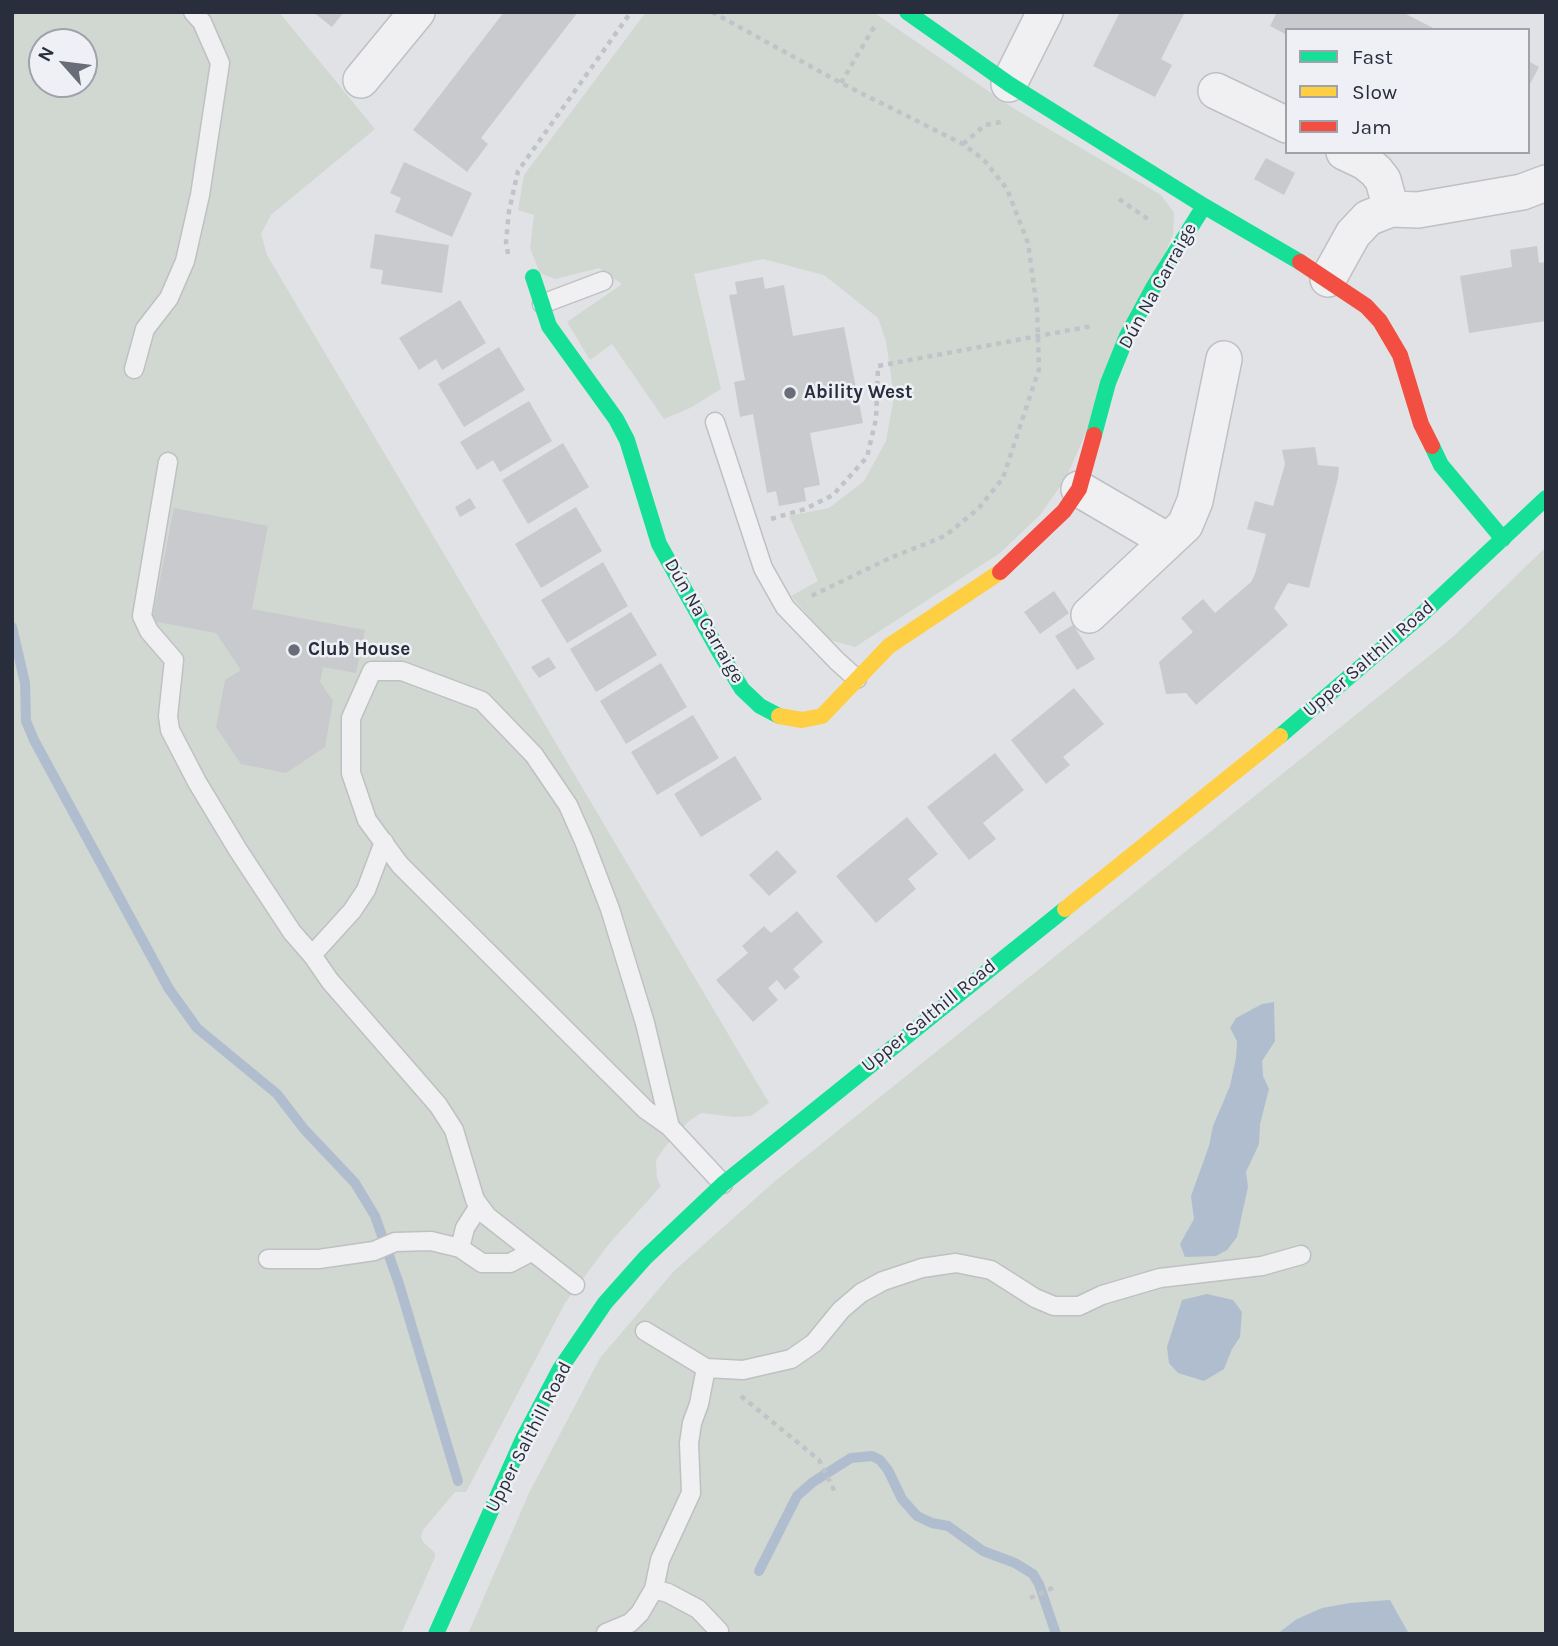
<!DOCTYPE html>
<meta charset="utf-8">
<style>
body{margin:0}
#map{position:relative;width:1558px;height:1646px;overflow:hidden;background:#e1e2e5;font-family:Karla,sans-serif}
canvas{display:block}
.frame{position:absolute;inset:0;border:14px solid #292e3d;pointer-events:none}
.legend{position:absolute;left:1285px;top:28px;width:245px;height:126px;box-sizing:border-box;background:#eef0f5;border:2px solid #9fa2ab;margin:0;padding:9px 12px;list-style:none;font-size:21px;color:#292e3d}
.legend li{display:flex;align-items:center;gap:14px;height:35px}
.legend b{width:35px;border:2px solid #9fa2ab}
.north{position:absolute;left:28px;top:28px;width:70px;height:70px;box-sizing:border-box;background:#eef0f5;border:2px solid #9fa2ab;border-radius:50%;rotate:298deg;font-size:19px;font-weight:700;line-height:28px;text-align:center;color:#292e3d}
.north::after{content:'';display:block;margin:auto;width:24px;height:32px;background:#696d78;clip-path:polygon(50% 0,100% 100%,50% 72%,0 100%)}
</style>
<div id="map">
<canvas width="1558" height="1646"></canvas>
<div class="frame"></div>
<ul class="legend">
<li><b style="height:9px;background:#16e098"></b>Fast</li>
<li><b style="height:9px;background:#ffcf43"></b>Slow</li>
<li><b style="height:9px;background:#f24e42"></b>Jam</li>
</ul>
<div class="north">N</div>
</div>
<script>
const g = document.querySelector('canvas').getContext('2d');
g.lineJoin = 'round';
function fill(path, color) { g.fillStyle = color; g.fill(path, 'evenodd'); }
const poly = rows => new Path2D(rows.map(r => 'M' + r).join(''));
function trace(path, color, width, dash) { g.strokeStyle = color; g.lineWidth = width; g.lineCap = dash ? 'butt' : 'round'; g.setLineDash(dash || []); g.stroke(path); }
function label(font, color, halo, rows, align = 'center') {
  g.font = font + ' Karla,sans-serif'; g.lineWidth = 5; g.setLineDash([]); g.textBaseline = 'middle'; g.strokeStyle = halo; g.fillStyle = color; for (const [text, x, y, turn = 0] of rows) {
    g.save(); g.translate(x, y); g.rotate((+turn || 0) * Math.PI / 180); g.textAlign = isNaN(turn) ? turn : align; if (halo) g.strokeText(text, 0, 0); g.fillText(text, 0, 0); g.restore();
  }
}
fill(poly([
 [12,12,279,12,375,129,271,215,261,234,267,255,769,1103,751,1116,734,1117,701,1113,689,1121,664,1148,656,1160,657,1179,661,1186,608,1245,565,1303,466,1492,455,1492,423,1530,421,1537,423,1542,435,1553,435,1557,401,1634,12,1634],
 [42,42,84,42,84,84,42,84],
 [646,12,873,12,1013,108,1161,195,1174,213,1173,235,1066,478,1040,515,1000,553,855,647,830,640,791,596,818,581,789,516,829,508,864,481,886,441,894,397,886,341,878,318,824,275,763,259,694,274,721,389,690,408,664,419,612,344,590,360,567,322,622,284,599,268,555,279,540,273,530,248,534,215,518,210,524,175],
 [1546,547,1546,1634,468,1634,529,1493,600,1358,674,1271,774,1182,1454,636]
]), '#d0d8d1');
fill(poly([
 [1274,1002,1275,1041,1262,1061,1263,1076,1269,1089,1260,1124,1259,1144,1246,1172,1248,1187,1237,1237,1227,1250,1216,1256,1185,1257,1180,1244,1194,1219,1191,1196,1209,1146,1213,1126,1230,1086,1236,1058,1237,1041,1230,1028,1236,1018,1262,1004],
 [1207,1294,1233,1300,1242,1312,1240,1337,1232,1349,1224,1369,1204,1381,1178,1373,1169,1363,1167,1347,1182,1300],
 [1390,1600,1409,1634,1277,1634,1297,1619,1322,1608,1350,1603]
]), '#b0bdcf');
trace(poly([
 [12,627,25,683,26,721,34,740,169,989,197,1028,277,1094,304,1129,355,1183,375,1216,399,1284,458,1481],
 [759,1571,797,1496,813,1482,851,1458,872,1456,880,1460,888,1470,902,1499,917,1516,932,1523,948,1526,983,1551,1015,1563,1033,1574,1039,1584,1056,1634]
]), '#b0bdcf', 10);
fill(poly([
 [313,12,344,12,332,27],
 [504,12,578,12,481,138,488,144,467,172,413,130],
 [1120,12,1185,12,1161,59,1172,65,1155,97,1093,66],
 [1277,12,1402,12,1437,30,1287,30,1287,35,1270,26],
 [1528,61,1539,67,1528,88],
 [1266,158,1295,173,1284,195,1254,179],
 [404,162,472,193,452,237,395,212,401,198,390,193],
 [375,234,449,245,442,293,381,284,383,270,370,268],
 [1537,246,1539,263,1546,262,1546,321,1469,333,1460,276,1512,267,1510,250],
 [763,277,765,289,784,285,793,336,844,327,863,423,810,433,820,485,804,488,806,501,779,506,776,491,767,493,753,414,740,417,734,382,745,380,729,295,737,294,735,282],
 [460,300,486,343,442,370,436,359,419,370,399,338],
 [499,347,525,390,464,427,438,384],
 [529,401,552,441,500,472,493,460,477,470,460,442],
 [563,443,589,487,528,524,502,480],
 [1315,447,1318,465,1339,467,1338,478,1309,588,1288,583,1274,608,1288,625,1196,705,1186,693,1166,694,1159,662,1193,632,1181,618,1203,599,1215,613,1251,582,1255,574,1266,534,1247,529,1255,501,1273,506,1285,464,1282,450],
 [470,498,476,508,460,517,455,507],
 [576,507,602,551,541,588,515,544],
 [174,508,268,526,252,609,365,630,356,673,323,667,320,682,333,701,325,747,286,773,241,764,216,727,225,680,241,670,216,633,152,621],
 [603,562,628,606,567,643,541,600],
 [1054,591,1069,613,1040,634,1024,612],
 [631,612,657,655,596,692,570,649],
 [1073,625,1095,659,1077,670,1055,636],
 [549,657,556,668,539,678,531,667],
 [661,663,687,707,626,744,600,701],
 [1074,688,1104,724,1063,757,1070,765,1046,784,1011,740],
 [693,715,719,758,657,795,631,752],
 [995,753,1024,790,983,823,996,839,969,860,927,807],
 [735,756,762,799,701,837,674,794],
 [907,817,938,854,908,879,916,889,876,923,836,876],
 [777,850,797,872,769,896,749,875],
 [797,911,823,942,793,969,800,977,785,990,777,980,768,988,778,1000,753,1022,716,980,748,953,742,946,764,926,771,933]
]), '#c9cacd');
const lane = poly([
 [542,304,603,281],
 [134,369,145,329,169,298,185,261,200,195,220,63,202,22,193,12],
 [715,422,763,568,785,607,837,661,857,679],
 [168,462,142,616,149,631,174,660,168,716,170,730,197,782,238,850,292,932,312,955],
 [384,842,366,890,352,911,312,955,330,981,438,1105,454,1130,475,1200,487,1216,575,1285],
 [670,1127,645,1023,610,909,584,841,568,805,534,755,482,701,402,671,372,671,351,718,351,773,367,820,400,865,646,1110,670,1127,723,1184],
 [460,1248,465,1228,479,1206],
 [268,1259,319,1259,374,1251,395,1242,431,1241,460,1248,482,1263,510,1263,531,1252],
 [645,1331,706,1368,699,1404,692,1423,689,1443,691,1493,660,1560,654,1589,668,1593,698,1609,719,1631],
 [706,1368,743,1370,791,1359,814,1343,841,1310,861,1293,883,1281,922,1268,956,1263,991,1270,1035,1298,1054,1306,1079,1306,1102,1295,1160,1278,1262,1266,1301,1255],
 [606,1633,630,1623,640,1613,654,1589]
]);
const street = poly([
 [361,80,417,12],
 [1009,84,1045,12],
 [1216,91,1287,125],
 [1344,152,1365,162,1376,171,1383,180,1391,209],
 [1328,279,1353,234,1368,218,1391,209,1418,210,1522,192,1546,183],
 [1079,489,1168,541],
 [1089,615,1185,525,1195,501,1224,359]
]);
trace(lane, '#bfc0c3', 21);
trace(street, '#bfc0c3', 38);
trace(poly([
 [712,12,841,83,963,144,984,160,1007,189,1028,243,1037,308,1039,369,1003,478,978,509,945,536,890,558,809,597],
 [841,83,874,27],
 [963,144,985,125,1001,122],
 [1119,199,1152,222],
 [508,254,506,242,509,211,518,171,631,12],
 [771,519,805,509,833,495,867,457,876,419,878,366,1092,326],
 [741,1396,819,1460,836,1494],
 [1030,1598,1057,1586]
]), '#c2c3c9', 4.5, [5, 5]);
trace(lane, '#f0f0f2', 18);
trace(street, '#f0f0f2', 35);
trace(poly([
 [907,12,1009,84,1204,206,1300,262],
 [533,277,549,326,616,419,627,440,659,544,720,653,742,689,760,706,779,716],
 [1094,435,1108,383,1127,336,1153,288,1204,206],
 [1432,446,1441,465,1503,539],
 [1280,736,1418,618,1546,498],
 [436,1634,523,1439,560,1369,605,1303,645,1258,723,1184,1065,909]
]), '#16e098', 16);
trace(poly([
 [779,716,802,720,822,716,889,646,1000,572],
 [1065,909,1280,736]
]), '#ffcf43', 16);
trace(poly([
 [1300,262,1366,306,1380,321,1400,355,1421,424,1432,446],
 [1000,572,1064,511,1079,489,1094,435]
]), '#f24e42', 16);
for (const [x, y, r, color] of [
 [790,393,7,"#696d78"],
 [294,650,7,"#696d78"]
]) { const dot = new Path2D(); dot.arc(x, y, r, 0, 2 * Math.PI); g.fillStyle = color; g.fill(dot); trace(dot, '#eef0f5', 2.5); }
label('19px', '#292e3d', '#eef0f5', [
 ["Dún Na Carraige",1158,286,-61],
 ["Dún Na Carraige",704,621,60],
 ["Upper Salthill Road",1369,659,-41],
 ["Upper Salthill Road",929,1016,-39],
 ["Upper Salthill Road",529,1437,-63]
]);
label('bold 19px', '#292e3d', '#eef0f5', [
 ["Ability West",804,393],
 ["Club House",308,650]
], 'left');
</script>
